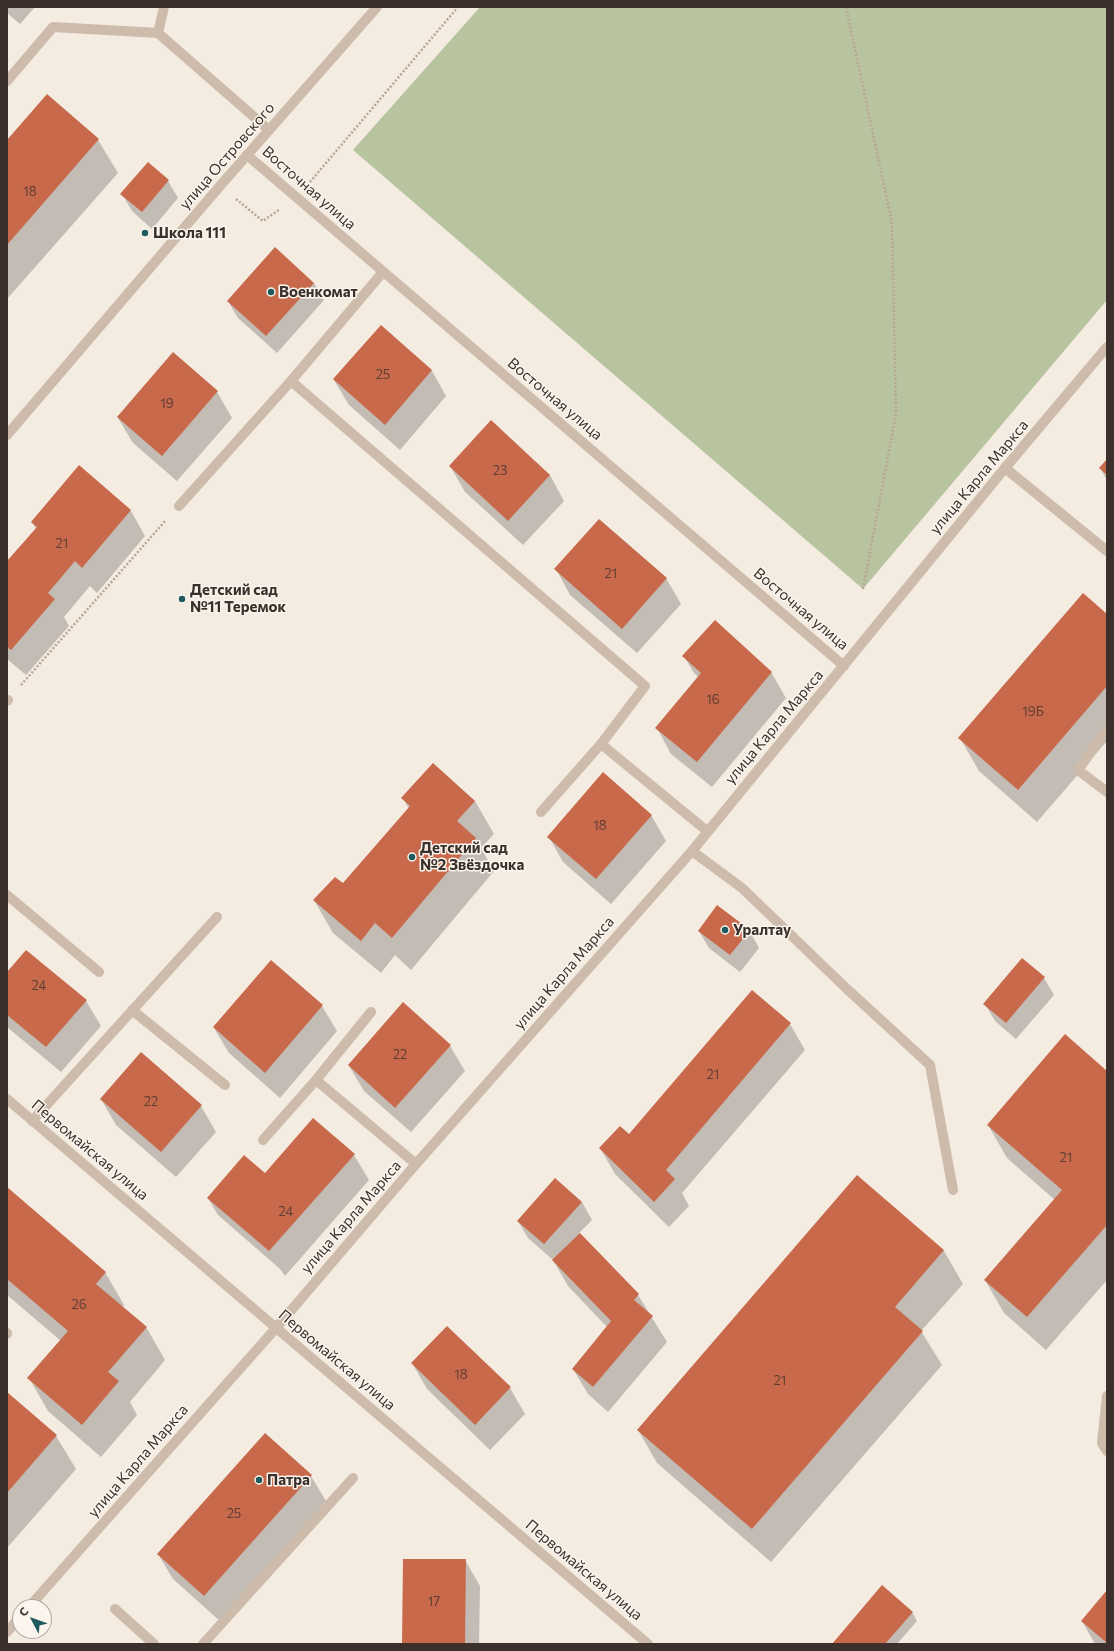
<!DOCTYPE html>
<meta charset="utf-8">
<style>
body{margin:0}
#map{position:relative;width:1114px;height:1651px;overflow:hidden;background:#f4ebe1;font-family:Commissioner,sans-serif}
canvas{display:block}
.frame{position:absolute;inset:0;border:8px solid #3b302b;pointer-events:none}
.north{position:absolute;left:12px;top:1599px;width:40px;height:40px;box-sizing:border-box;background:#fbf5ee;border:1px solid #aea6a0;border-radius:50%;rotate:311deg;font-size:11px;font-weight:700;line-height:16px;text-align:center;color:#3b302b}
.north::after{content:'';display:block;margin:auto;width:14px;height:18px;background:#1f5a5e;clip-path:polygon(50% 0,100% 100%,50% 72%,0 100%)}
</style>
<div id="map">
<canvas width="1114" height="1651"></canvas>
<div class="frame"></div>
<div class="north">С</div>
</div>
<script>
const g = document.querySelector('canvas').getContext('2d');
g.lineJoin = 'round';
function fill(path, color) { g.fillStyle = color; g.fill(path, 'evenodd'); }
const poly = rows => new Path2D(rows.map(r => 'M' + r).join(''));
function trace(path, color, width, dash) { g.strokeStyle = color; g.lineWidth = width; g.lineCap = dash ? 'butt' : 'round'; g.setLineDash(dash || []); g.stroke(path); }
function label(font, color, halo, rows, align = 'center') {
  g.font = font + ' Commissioner,sans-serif'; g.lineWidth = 3; g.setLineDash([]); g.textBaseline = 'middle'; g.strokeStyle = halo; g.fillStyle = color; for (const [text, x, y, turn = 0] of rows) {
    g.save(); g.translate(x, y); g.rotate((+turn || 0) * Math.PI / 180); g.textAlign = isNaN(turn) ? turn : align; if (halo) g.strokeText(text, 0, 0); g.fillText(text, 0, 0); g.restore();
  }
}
fill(poly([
 [480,7,1107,7,1107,300,863,589,353,150]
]), '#b8c4a0');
fill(poly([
 [7,7,35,7,20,24,7,13],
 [47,95,98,140,118,173,7,299,7,141],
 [168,181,178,198,152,229,132,211,122,194],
 [314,283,324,300,277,353,238,318,228,301],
 [381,326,432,371,446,396,400,450,349,405,334,380],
 [217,392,232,418,177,481,133,443,118,418],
 [491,422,550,475,564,501,523,545,465,492,450,466],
 [1107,461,1107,480,1100,468],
 [79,467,131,511,145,536,97,593,90,586,64,617,69,626,26,675,7,659,7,563,36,529,32,522],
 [556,569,666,578,681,604,637,653,570,595],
 [1107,616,1107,741,1037,822,979,771,960,738],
 [684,656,771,672,786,698,712,787,671,754,657,728,698,677,694,673],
 [433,764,475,801,494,834,481,848,494,871,411,970,395,955,381,973,333,933,314,900,343,884,409,809,403,798],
 [651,815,666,841,611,904,563,862,549,837],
 [749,930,759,948,740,972,709,948,699,931],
 [7,974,86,1001,101,1026,61,1072,7,1027],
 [1044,978,1054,995,1016,1039,995,1021,985,1004],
 [752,991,790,1024,805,1050,682,1193,689,1206,669,1227,615,1174,600,1148,629,1135],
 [322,1006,337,1031,280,1098,229,1053,214,1028],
 [450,1046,465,1071,411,1132,364,1091,349,1066],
 [1107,1072,1107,1280,1046,1350,1004,1313,985,1280,1055,1200,1007,1158,988,1125],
 [101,1099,201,1106,216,1132,176,1177,116,1125],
 [354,1155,369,1180,285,1276,280,1269,218,1215,208,1198,265,1174],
 [857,1176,944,1251,963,1284,921,1331,942,1365,771,1562,657,1463,638,1430],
 [7,1189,105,1272,124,1305,122,1307,146,1327,165,1360,130,1402,137,1415,101,1457,48,1411,29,1378,61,1341,7,1295],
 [582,1202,592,1220,579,1233,638,1295,667,1342,608,1412,588,1394,573,1369,607,1327,568,1286,553,1260,528,1238,518,1221],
 [447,1327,510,1388,525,1414,490,1450,427,1389,412,1363],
 [7,1393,56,1436,76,1469,7,1548],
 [311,1476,326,1501,220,1621,173,1579,158,1554],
 [465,1560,480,1586,479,1644,403,1644],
 [1107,1592,1107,1644,1095,1644,1082,1621],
 [912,1612,917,1621,897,1644,833,1644]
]), '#0003');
fill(poly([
 [47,94,99,139,7,245,7,140],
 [148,162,169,180,142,212,120,194],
 [275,247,314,283,266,336,227,301],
 [381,325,432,370,385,425,333,379],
 [173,352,218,391,162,456,117,417],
 [491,420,550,475,508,521,449,466],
 [1107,459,1107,475,1099,468],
 [79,465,131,510,82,568,75,561,48,593,55,599,11,650,7,647,7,561,37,527,31,522],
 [599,519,667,578,622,629,554,569],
 [1083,593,1107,614,1107,686,1018,790,958,738],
 [715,620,772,672,697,762,655,728,701,673,682,656],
 [433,763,475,801,457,821,476,838,392,938,375,923,361,941,313,900,335,877,343,883,410,806,401,798],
 [603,772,652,815,596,879,547,837],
 [717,905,750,930,730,955,698,931],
 [26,950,87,1000,46,1047,7,1015,7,972],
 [1022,958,1045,977,1006,1023,983,1004],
 [271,960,323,1005,265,1073,213,1027],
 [752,990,791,1023,666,1170,675,1179,654,1202,599,1148,620,1126,629,1134],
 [403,1002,451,1045,395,1108,348,1065],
 [1065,1034,1107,1071,1107,1225,1027,1317,984,1280,1062,1190,987,1125],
 [141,1052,202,1105,161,1152,100,1099],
 [313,1118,355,1154,269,1251,207,1198,244,1155,265,1173],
 [857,1175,944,1250,895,1307,923,1331,752,1529,637,1430],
 [555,1178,582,1202,544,1244,517,1221],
 [7,1187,106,1272,96,1284,147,1327,108,1372,119,1381,82,1425,27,1378,68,1331,7,1279],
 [580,1233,639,1294,634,1300,653,1316,593,1387,572,1369,611,1321,552,1260],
 [447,1326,511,1387,475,1425,411,1363],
 [7,1392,57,1435,7,1493],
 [265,1433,312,1475,204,1596,157,1554],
 [403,1559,466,1559,465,1644,402,1644],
 [882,1585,913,1612,885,1644,832,1644],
 [1107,1590,1107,1643,1081,1621]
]), '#c8694b');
trace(poly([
 [846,7,892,223,896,414,863,589],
 [310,182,458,7],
 [236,199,263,221,280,209],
 [21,685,166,520]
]), '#b9a596', 2.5, [2, 2]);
trace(poly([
 [158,33,269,130],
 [7,81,53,27,158,33,164,7],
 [291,381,645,686,601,744],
 [1005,468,1107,551],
 [179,506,291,381,383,272],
 [7,701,8,700],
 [1107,729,1078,770,1107,792],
 [541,812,601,744,707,831],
 [692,851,742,888,847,989,930,1065,953,1190],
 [7,895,99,972],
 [132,1010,225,1085],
 [316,1080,416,1164],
 [32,1121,217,917],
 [263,1140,316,1080,371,1012],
 [7,1334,7,1333],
 [1107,1396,1102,1443,1107,1451],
 [115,1609,154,1644],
 [203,1644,353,1478]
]), '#cdbbac', 10);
trace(poly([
 [247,155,844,666],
 [7,1099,648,1644],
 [29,1607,276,1328,416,1164,692,851,1005,468,1107,347],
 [7,1632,20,1617]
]), '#cdbbac', 10);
trace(poly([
 [7,435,220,186,377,7]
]), '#cdbbac', 10);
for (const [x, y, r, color] of [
 [145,233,4,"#1f5a5e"],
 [271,292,4,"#1f5a5e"],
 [182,599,4,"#1f5a5e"],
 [412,857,4,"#1f5a5e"],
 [725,930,4,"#1f5a5e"],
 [259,1480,4,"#1f5a5e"]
]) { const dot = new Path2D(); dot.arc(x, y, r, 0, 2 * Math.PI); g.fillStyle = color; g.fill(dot); trace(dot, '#fbf5ee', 1.5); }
label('13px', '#5e3e33', null, [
 ["18",30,192],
 ["25",383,375],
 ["19",167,404],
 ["23",500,471],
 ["21",62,544],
 ["21",611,574],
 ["16",713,700],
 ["19Б",1033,712],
 ["18",600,826],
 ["24",39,986],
 ["22",400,1055],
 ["21",713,1075],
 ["22",151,1102],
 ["21",1066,1158],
 ["24",286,1212],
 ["26",79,1305],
 ["18",461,1375],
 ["21",780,1381],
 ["25",234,1514],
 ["17",434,1602]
]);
label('15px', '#3b302b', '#fbf5ee', [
 ["улица Островского",227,156,-49],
 ["Восточная улица",309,188,41],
 ["Восточная улица",555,399,40],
 ["улица Карла Маркса",979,477,-50],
 ["Восточная улица",801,609,40],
 ["улица Карла Маркса",774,727,-50],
 ["улица Карла Маркса",564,973,-49],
 ["Первомайская улица",90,1150,40],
 ["улица Карла Маркса",351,1217,-49],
 ["Первомайская улица",337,1360,40],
 ["улица Карла Маркса",138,1461,-49],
 ["Первомайская улица",584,1570,40]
]);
label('bold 15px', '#3b302b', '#fbf5ee', [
 ["Школа 111",153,233],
 ["Военкомат",279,292],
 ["Детский сад",190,590],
 ["№11 Теремок",190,607],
 ["Детский сад",420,848],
 ["№2 Звёздочка",420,865],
 ["Уралтау",733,930],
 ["Патра",267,1480]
], 'left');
</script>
